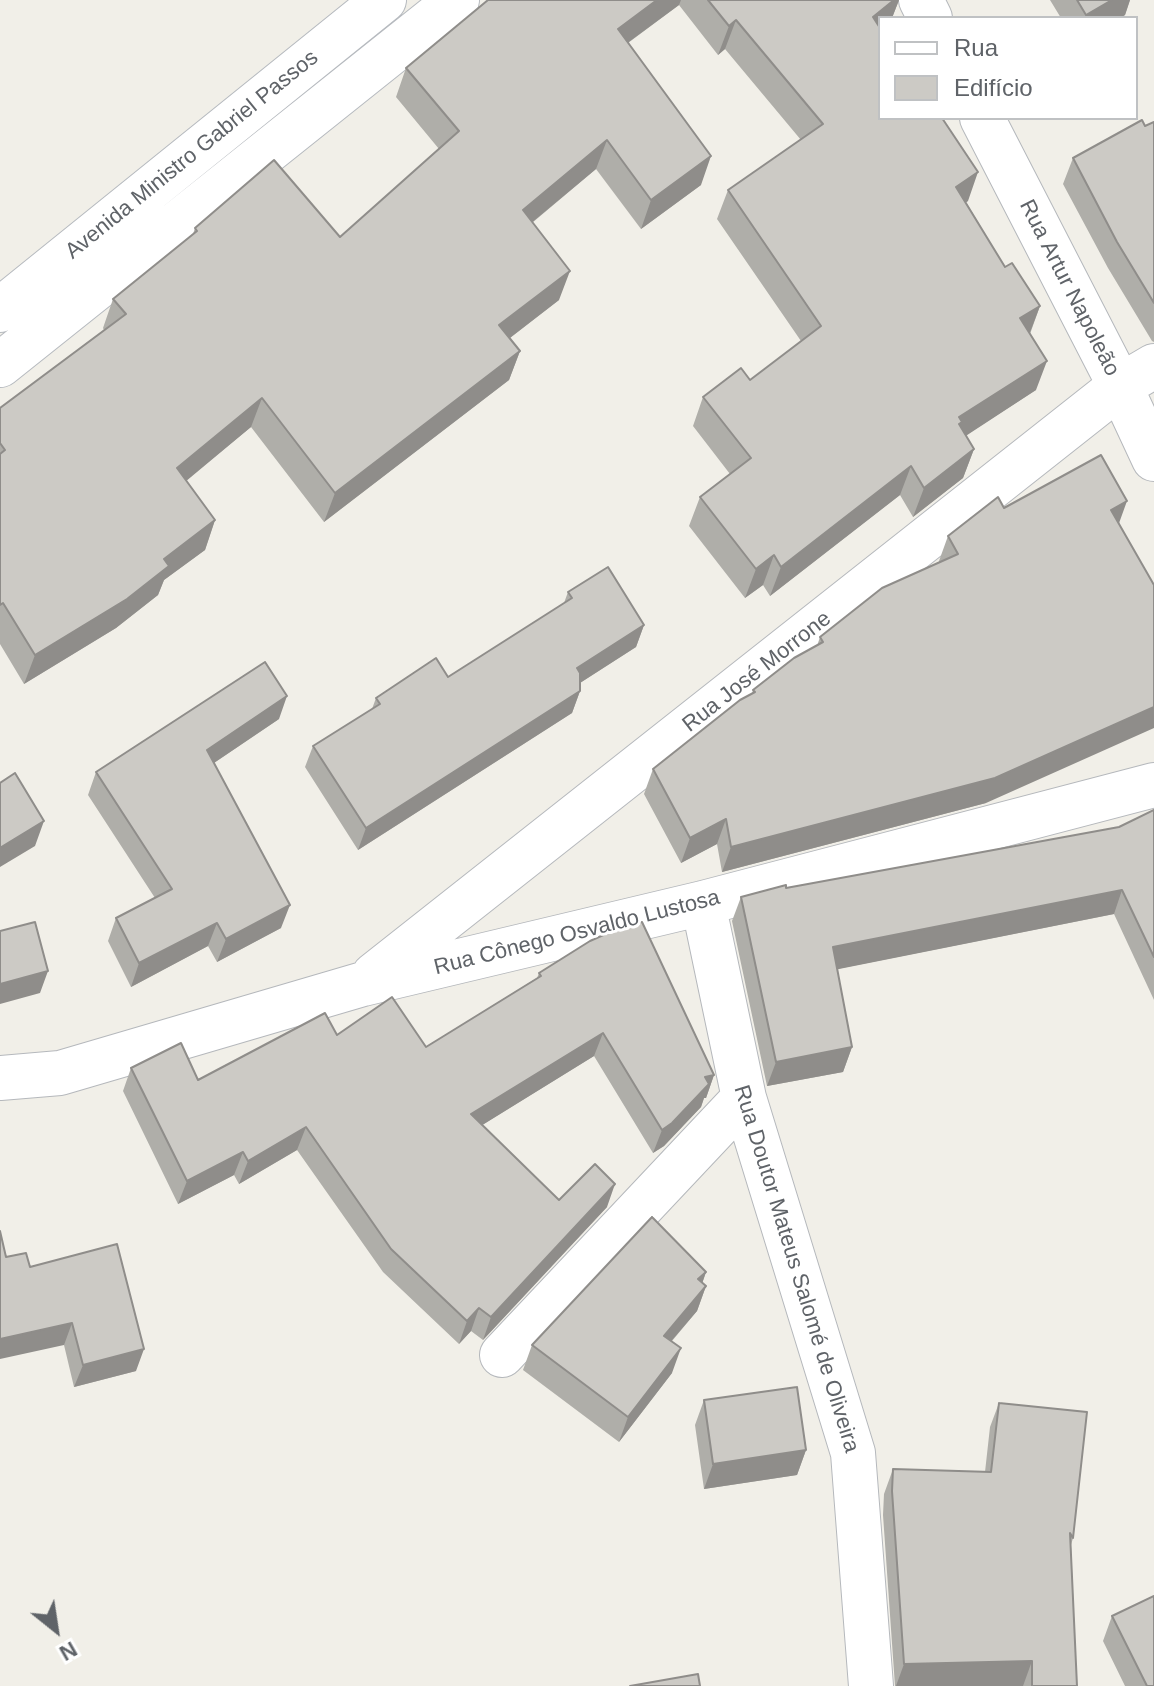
<!DOCTYPE html>
<meta charset="utf-8">
<style>
body{margin:0}
#map{position:relative;width:1154px;height:1686px;overflow:hidden;background:#f1efe8;font-family:Helvetica,sans-serif}
canvas{display:block}
.legend{position:absolute;left:878px;top:16px;width:260px;height:104px;box-sizing:border-box;background:#fff;border:2px solid #bfc1c3;margin:0;padding:10px 14px;list-style:none;font-size:24px;color:#5f6368}
.legend li{display:flex;align-items:center;gap:16px;height:40px}
.legend b{width:40px;border:2px solid #bfc1c3}
.north{position:absolute;left:16px;top:1590px;width:80px;height:80px;-webkit-text-stroke:6px #fff;paint-order:stroke;rotate:150deg;font-size:22px;font-weight:700;line-height:32px;text-align:center;color:#5f6368}
.north::after{content:'';display:block;margin:auto;width:28px;height:36px;background:#5f6368;clip-path:polygon(50% 0,100% 100%,50% 72%,0 100%)}
</style>
<div id="map">
<canvas width="1154" height="1686"></canvas>
<ul class="legend">
<li><b style="height:10px;background:#fff"></b>Rua</li>
<li><b style="height:22px;background:#cccac5"></b>Edifício</li>
</ul>
<div class="north">N</div>
</div>
<script>
const g = document.querySelector('canvas').getContext('2d');
g.lineJoin = 'round';
const poly = rows => new Path2D(rows.map(r => 'M' + r).join(''));
function trace(path, color, width, dash) { g.strokeStyle = color; g.lineWidth = width; g.lineCap = dash ? 'butt' : 'round'; g.setLineDash(dash || []); g.stroke(path); }
function fill(path, color) { g.fillStyle = color; g.fill(path, 'evenodd'); }
function label(font, color, halo, rows, align = 'center') {
  g.font = font + ' Helvetica,sans-serif'; g.lineWidth = 6; g.setLineDash([]); g.textBaseline = 'middle'; g.strokeStyle = halo; g.fillStyle = color; for (const [text, x, y, turn = 0] of rows) {
    g.save(); g.translate(x, y); g.rotate((+turn || 0) * Math.PI / 180); g.textAlign = isNaN(turn) ? turn : align; if (halo) g.strokeText(text, 0, 0); g.fillText(text, 0, 0); g.restore();
  }
}
const minor = poly([
 [921,0,930,18],
 [982,118,1120,386,1154,459],
 [703,903,744,1098,853,1453,871,1686],
 [374,975,1120,386,1154,366],
 [0,1078,60,1073,363,984,703,903,1154,785],
 [502,1355,744,1098]
]);
const secondary = poly([
 [0,310,384,0],
 [0,365,457,0]
]);
trace(minor, '#b5b8bc', 46);
trace(secondary, '#b6babf', 46);
trace(minor, '#fff', 44);
trace(secondary, '#fff', 44);
fill(poly([
 [488,0,899,0,892,18,880,18,880,118,968,201,966,202,1005,267,1040,306,1030,334,1036,390,966,435,974,449,963,478,913,517,900,495,770,596,763,585,745,598,689,526,700,497,730,474,693,426,703,397,750,380,801,341,717,219,728,190,801,140,725,49,718,55,679,5,628,43,701,185,641,229,596,169,532,223,559,300,510,338,520,351,509,380,324,522,251,427,186,480,215,520,205,550,164,580,158,595,116,628,24,684,0,644,0,408,104,330,103,328,113,299,193,234,195,228,340,237,439,149,396,97,406,68],
 [1050,0,1130,0,1125,15,1120,18,1061,18],
 [1154,122,1154,342,1152,341,1108,268,1063,184,1073,158],
 [998,497,986,803,722,872,717,844,681,863,644,794,653,769,752,694,753,690,817,646,820,637,939,562,939,561,948,536],
 [568,592,644,625,636,647,580,683,580,691,572,713,358,850,305,767,313,746,372,709,376,698,448,677,564,603],
 [279,719,214,763,281,928,217,962,208,946,131,987,108,941,116,918,155,898,88,795,96,772],
 [1154,810,1154,1000,1114,914,837,969,852,1047,843,1072,767,1086,732,921,741,897,1119,827],
 [539,973,714,1075,706,1098,704,1098,701,1107,664,1146,653,1153,594,1056,482,1125,559,1200,607,1207,483,1340,471,1331,459,1344,383,1272,297,1150,239,1184,234,1175,178,1204,123,1091,131,1068,198,1080,337,1035,426,1047,537,978],
 [6,1257,30,1267,136,1371,74,1387,64,1345],
 [706,1272,702,1284,706,1286,697,1311,672,1341,672,1373,619,1442,523,1370,532,1345],
 [704,1400,806,1450,797,1475,704,1489,695,1425],
 [999,1403,1073,1538,1071,1545,1077,1686,895,1686,883,1515,884,1494,893,1469,985,1472,990,1427],
 [1112,1616,1154,1686,1125,1686,1103,1641]
]), '#afaea9');
fill(poly([
 [657,0,681,0,679,5,607,58,618,29],
 [894,0,899,0,892,18,880,18,880,32,873,17],
 [1112,0,1130,0,1125,15,1120,18,1085,18,1086,15],
 [736,20,725,49,718,55,729,26],
 [607,140,596,169,512,239,523,210],
 [711,156,701,185,641,229,651,200],
 [978,172,968,201,946,216,956,187],
 [570,271,559,300,489,354,499,325],
 [1040,306,1029,335,1020,318],
 [520,351,509,380,324,522,335,493],
 [1047,361,1036,390,955,443,959,417],
 [262,398,251,427,167,497,177,468],
 [974,449,963,478,913,517,924,488],
 [911,466,900,495,770,596,781,567],
 [1127,501,1118,526,1111,510],
 [215,520,205,550,164,580,158,595,116,628,24,684,35,655],
 [774,555,763,585,745,598,756,569],
 [644,625,636,647,569,690,577,668],
 [580,691,572,713,358,850,366,828],
 [287,696,279,719,199,773,207,750],
 [1154,707,1154,728,986,803,722,872,731,847],
 [726,819,717,844,681,863,690,838],
 [44,821,35,846,0,867,0,848],
 [1122,890,1114,914,824,972,833,947],
 [290,905,281,928,217,962,226,939],
 [217,923,208,946,131,987,139,963],
 [48,971,40,993,0,1004,0,984],
 [603,1033,594,1056,463,1137,471,1114],
 [852,1047,843,1072,767,1086,776,1062],
 [714,1075,706,1098,704,1098,701,1107,664,1146,653,1153,662,1130,705,1077],
 [306,1127,297,1150,239,1184,248,1161],
 [243,1152,234,1175,178,1204,187,1181],
 [615,1184,607,1207,483,1340,491,1317],
 [706,1272,698,1295,706,1286,697,1311,655,1360,664,1336,698,1279],
 [479,1308,471,1331,459,1344,467,1321],
 [72,1323,64,1345,0,1359,0,1339],
 [681,1348,672,1373,619,1442,628,1417],
 [144,1349,136,1371,74,1387,83,1365],
 [806,1450,797,1475,704,1489,713,1464],
 [1032,1661,1023,1686,896,1686,904,1664]
]), '#8f8d8a');
const building = poly([
 [488,0,657,0,618,29,711,156,651,200,607,140,523,210,570,271,499,325,520,351,335,493,262,398,177,468,215,520,164,559,169,566,127,599,35,655,3,603,0,605,0,454,5,450,0,443,0,408,126,314,113,299,197,231,195,228,274,160,340,237,459,131,406,68,488,0],
 [708,0,894,0,873,17,880,28,880,118,942,118,978,172,956,187,1005,267,1012,263,1040,306,1020,318,1047,361,959,417,962,422,959,424,974,449,924,488,911,466,781,567,774,555,756,569,700,497,751,458,703,397,741,368,750,380,821,326,728,190,823,124,736,20,729,26,708,0],
 [1077,0,1112,0,1086,15,1077,0],
 [1142,120,1145,126,1154,122,1154,303,1117,242,1073,158,1142,120],
 [1101,455,1127,501,1111,510,1154,585,1154,707,995,778,731,847,726,819,690,838,653,769,740,700,755,692,753,690,794,658,823,642,820,637,882,588,958,554,948,536,998,497,1004,508,1101,455],
 [608,567,644,625,577,668,580,673,580,691,366,828,313,746,380,704,376,698,436,658,448,677,572,598,568,592,608,567],
 [265,662,287,696,207,750,290,905,226,939,217,923,139,963,116,918,172,889,96,772,265,662],
 [15,773,44,821,0,848,0,783,15,773],
 [1154,810,1154,957,1122,890,833,947,852,1047,776,1062,741,897,786,885,786,888,1119,827,1154,810],
 [35,922,48,971,0,984,0,931,35,922],
 [642,922,714,1075,705,1077,709,1084,672,1123,662,1130,603,1033,471,1114,559,1200,595,1164,615,1184,491,1317,479,1308,467,1321,391,1249,306,1127,248,1161,243,1152,187,1181,131,1068,181,1043,198,1080,325,1013,337,1035,392,997,426,1047,541,976,539,973,590,941,619,928,642,922],
 [652,1217,706,1272,698,1279,706,1286,664,1336,681,1348,628,1417,532,1345,652,1217],
 [0,1231,6,1257,26,1253,30,1267,117,1244,144,1349,83,1365,72,1323,0,1339,0,1231],
 [797,1387,806,1450,713,1464,704,1400,797,1387],
 [999,1403,1087,1412,1073,1538,1070,1533,1077,1686,1032,1686,1032,1661,904,1664,892,1491,893,1469,991,1472,999,1403],
 [1154,1596,1154,1686,1147,1686,1112,1616,1154,1596],
 [698,1674,700,1686,630,1686,698,1674]
]);
fill(building, '#cccac5');
trace(building, '#8f8d8a', 2);
label('22px', '#5f6368', '#fff', [
 ["Avenida Ministro Gabriel Passos",192,155,-39],
 ["Rua Artur Napoleão",1069,288,63],
 ["Rua José Morrone",757,672,-38],
 ["Rua Cônego Osvaldo Lustosa",577,933,-14],
 ["Rua Doutor Mateus Salomé de Oliveira",796,1269,73]
]);
</script>
